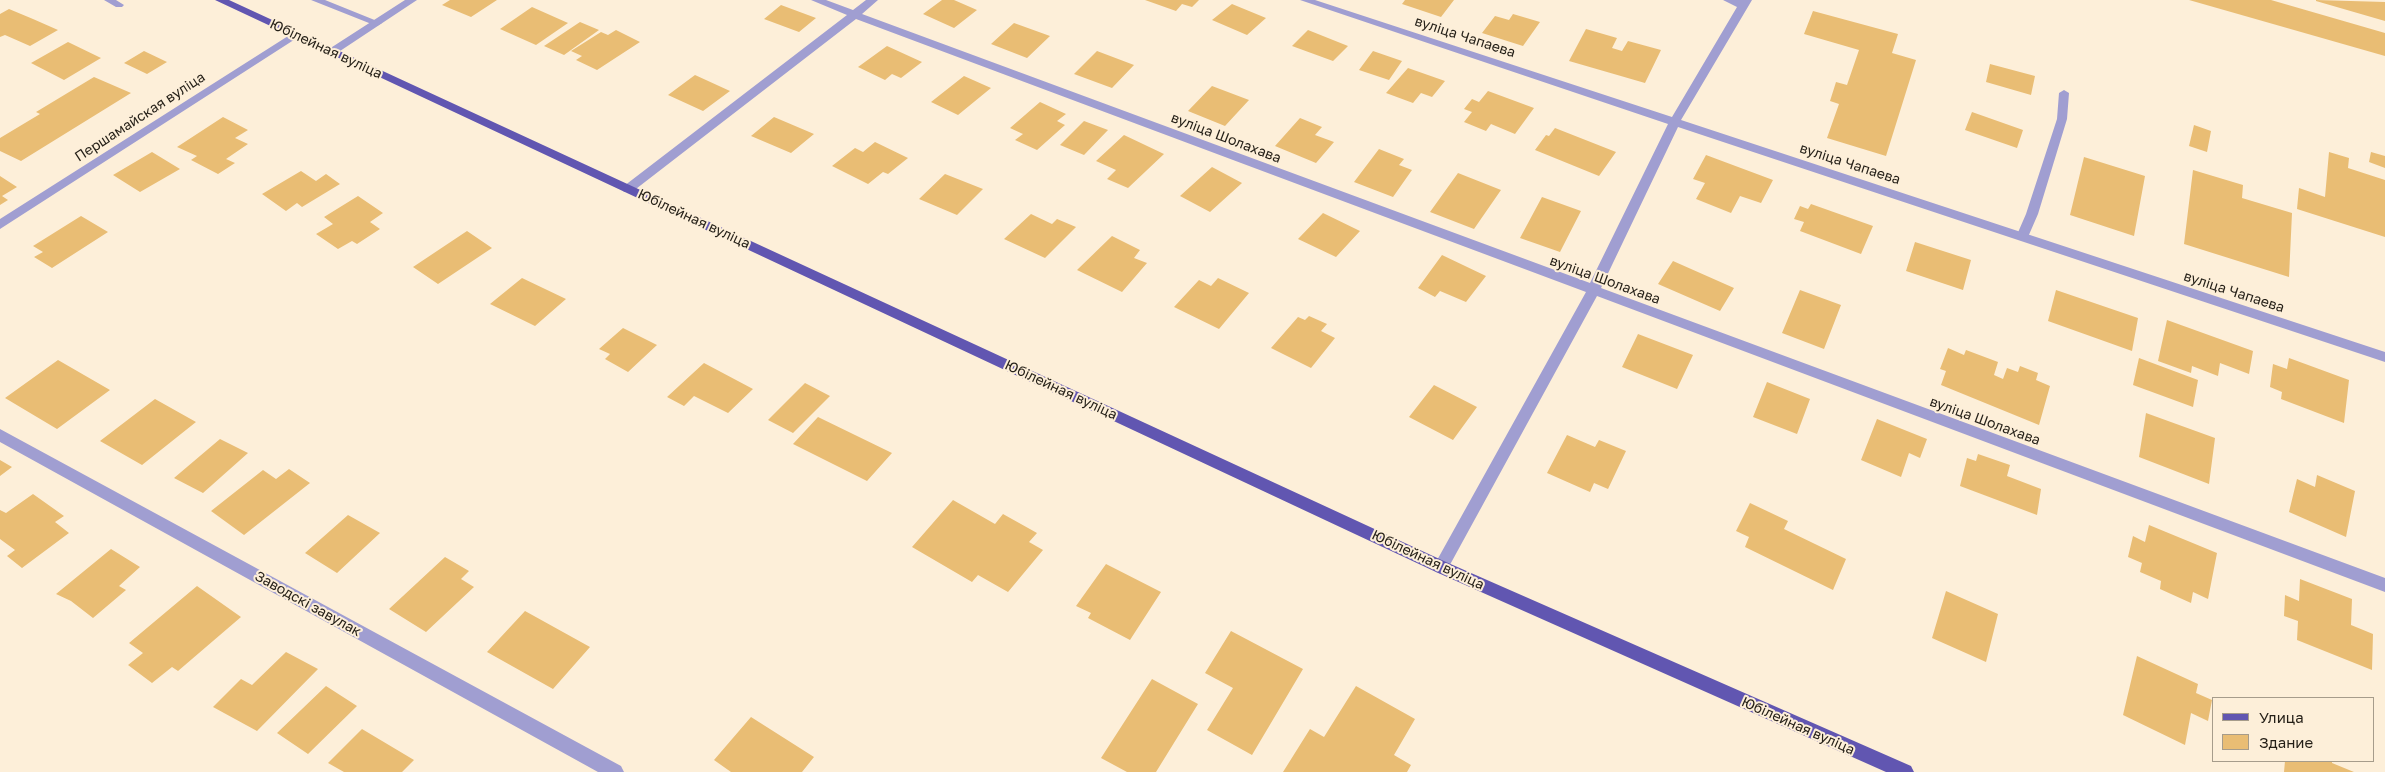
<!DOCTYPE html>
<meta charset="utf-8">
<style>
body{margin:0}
#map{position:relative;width:2385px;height:772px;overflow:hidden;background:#fdefd9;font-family:"Golos Text",sans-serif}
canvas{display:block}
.legend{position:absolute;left:2212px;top:697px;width:162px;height:65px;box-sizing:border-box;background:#fdefd9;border:1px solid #a69c8b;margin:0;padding:6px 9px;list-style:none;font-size:15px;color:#241f17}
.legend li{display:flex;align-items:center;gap:10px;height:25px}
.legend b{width:25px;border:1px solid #a69c8b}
</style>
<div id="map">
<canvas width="2385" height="772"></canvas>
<ul class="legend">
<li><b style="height:6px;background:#6156b1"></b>Улица</li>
<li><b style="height:14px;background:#e9bd74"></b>Здание</li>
</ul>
</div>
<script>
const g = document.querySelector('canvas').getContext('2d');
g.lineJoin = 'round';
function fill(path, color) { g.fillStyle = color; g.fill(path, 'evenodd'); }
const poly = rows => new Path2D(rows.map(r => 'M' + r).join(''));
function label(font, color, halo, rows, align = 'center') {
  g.font = font + ' "Golos Text",sans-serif'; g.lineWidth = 4; g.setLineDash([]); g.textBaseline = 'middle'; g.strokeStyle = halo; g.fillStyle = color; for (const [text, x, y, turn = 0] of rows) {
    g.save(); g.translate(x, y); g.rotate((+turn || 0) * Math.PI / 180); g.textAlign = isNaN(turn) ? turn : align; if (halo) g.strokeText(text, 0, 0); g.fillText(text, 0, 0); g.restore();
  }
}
fill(poly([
 [450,0,497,0,471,17,442,5],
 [942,0,954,0,977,10,954,28,923,14],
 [1145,0,1199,0,1192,7,1182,4,1176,11],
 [1405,0,1454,0,1441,17,1402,4],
 [2189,0,2271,0,2385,33,2385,56],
 [2316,0,2385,2,2385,21,2316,1],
 [1232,4,1266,18,1247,35,1212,20],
 [781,5,816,18,799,32,764,19],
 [532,7,568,23,536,45,500,29],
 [9,9,33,19,58,30,30,46,5,35,0,37,0,14],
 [1813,11,1898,34,1892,53,1916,60,1886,156,1827,138,1839,104,1830,101,1836,82,1847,85,1859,50,1804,34],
 [1513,14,1540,22,1523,46,1482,33,1495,16,1509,20],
 [580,22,599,30,564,55,544,46],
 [1014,23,1050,36,1027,58,991,44],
 [1586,29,1617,38,1612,48,1622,51,1628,41,1661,50,1645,83,1569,61],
 [616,30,640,42,597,70,576,60,582,56,571,51,601,32,608,35],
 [1308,30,1348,46,1333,61,1292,46],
 [68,42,101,58,64,80,31,63],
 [887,46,922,62,901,78,892,74,885,80,858,67],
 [144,51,167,62,147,74,124,63],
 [1097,51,1134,65,1112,88,1074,74],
 [1373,51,1402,61,1389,80,1359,70],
 [1990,64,2035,76,2031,95,1986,82],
 [1408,68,1445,81,1432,97,1421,93,1413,103,1386,93],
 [695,75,730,91,703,111,668,95],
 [964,76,991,88,958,115,931,102],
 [94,77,131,93,21,161,0,151,0,138,40,114,36,112],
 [1212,86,1249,100,1225,126,1188,111],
 [1488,91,1534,108,1515,134,1491,124,1486,131,1464,122,1472,112,1464,109,1472,99,1479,102],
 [1040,102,1066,114,1057,121,1065,125,1037,150,1015,140,1023,134,1010,128],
 [1972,112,2023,130,2017,148,1965,130],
 [223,117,248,130,235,138,248,144,226,159,235,163,218,174,191,160,197,156,177,147],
 [774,117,814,134,791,153,751,136],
 [1300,118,1322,127,1315,135,1334,142,1316,163,1275,146],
 [1084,121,1108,130,1084,155,1060,145],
 [2194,125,2211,131,2207,152,2189,146],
 [1555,128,1616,152,1599,176,1535,150,1546,135,1549,136],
 [1124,135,1164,154,1128,188,1107,179,1116,170,1096,161],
 [875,142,908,158,888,174,883,172,868,184,832,166,855,148,863,152],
 [1379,149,1404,159,1399,165,1412,170,1393,197,1354,182],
 [152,152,180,169,140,192,113,175],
 [2329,152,2349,158,2348,168,2385,180,2385,237,2297,209,2299,188,2325,197],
 [2371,152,2385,156,2385,168,2369,162],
 [1706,155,1773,180,1761,203,1740,196,1731,213,1696,199,1705,183,1693,179],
 [2084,157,2145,176,2134,236,2070,215],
 [1212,167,1242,183,1210,212,1180,196],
 [2193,170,2243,185,2242,198,2292,213,2289,277,2184,244],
 [301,171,316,181,326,174,340,184,302,207,297,203,286,211,262,194],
 [1458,173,1501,190,1474,229,1430,212],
 [945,174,983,189,957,215,919,199],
 [0,176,17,187,2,196,8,200,0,205],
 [358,196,383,213,370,222,380,229,357,244,352,241,338,249,316,234,333,224,324,217],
 [1542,197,1581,211,1560,252,1520,238],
 [1811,204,1873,226,1861,254,1800,231,1804,222,1794,219,1800,206,1808,209],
 [1323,213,1360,231,1336,257,1298,239],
 [1031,214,1052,224,1057,219,1076,227,1045,258,1004,239],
 [81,216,108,232,52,268,34,257,43,252,33,246],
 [467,231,492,248,438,284,413,267],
 [1112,236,1140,250,1134,258,1147,263,1122,292,1077,270],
 [1915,242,1971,260,1963,290,1906,271],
 [1442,255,1486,276,1466,302,1440,291,1435,297,1418,288],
 [1673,261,1734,288,1720,311,1658,284],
 [522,278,566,299,535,326,490,304],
 [1218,278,1249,293,1219,329,1174,307,1199,280,1211,286],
 [1800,290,1841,305,1824,349,1782,333],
 [2056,290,2138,318,2132,351,2048,321],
 [1309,316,1327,324,1321,331,1335,338,1311,368,1271,348,1298,317,1305,320],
 [2167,320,2253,351,2249,374,2220,363,2218,376,2192,366,2191,373,2158,361],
 [623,328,657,345,628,372,605,359,610,354,599,349],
 [1638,334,1693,355,1677,389,1622,367],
 [1948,348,1964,355,1966,350,1998,362,1994,375,2003,379,2007,368,2018,372,2020,366,2038,373,2036,380,2050,386,2039,425,1941,385,1946,371,1940,369],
 [2139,358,2198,380,2193,407,2133,385],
 [2289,358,2349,380,2344,423,2281,399,2282,392,2270,387,2273,364,2287,369],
 [58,360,110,390,57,429,5,398],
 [704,363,753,389,728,413,694,396,684,406,667,397],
 [1767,382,1810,399,1797,434,1753,417],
 [805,383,830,396,793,433,768,420],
 [1434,385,1477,407,1453,440,1409,417],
 [155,399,196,422,142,465,100,441],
 [2146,413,2215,438,2209,484,2139,457],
 [818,417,892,453,867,481,793,444],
 [1877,419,1927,439,1920,458,1909,453,1901,477,1861,460],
 [1567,435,1595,447,1599,440,1626,451,1608,489,1594,483,1590,492,1547,473],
 [220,439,248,453,203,493,174,478],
 [1978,454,2010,465,2007,476,2041,489,2037,515,1960,486,1967,458,1976,461],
 [0,460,12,467,0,476],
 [289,469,310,483,244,535,211,511,263,470,276,479],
 [2317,475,2355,491,2346,537,2289,512,2297,479,2315,487],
 [33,494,64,516,55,522,69,533,22,568,7,556,15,550,0,539,0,510,6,513],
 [953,500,995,524,1003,514,1037,533,1029,542,1043,550,1008,592,978,575,972,582,912,547],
 [1750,503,1788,521,1784,529,1846,559,1833,590,1745,547,1749,537,1736,531],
 [348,515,380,533,337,573,305,553],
 [2149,525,2217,553,2208,599,2193,592,2191,603,2160,589,2161,581,2140,572,2142,563,2128,557,2133,536,2145,542],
 [111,549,140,567,119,586,126,590,93,618,71,601,56,594],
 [445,557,469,571,461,579,474,587,426,632,389,609],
 [1106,564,1161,592,1130,640,1088,618,1091,613,1076,606],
 [2300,579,2352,599,2351,625,2373,634,2372,670,2297,640,2298,621,2284,616,2285,595,2299,601],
 [197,586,241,617,178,671,172,667,152,683,128,665,143,653,129,643],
 [1946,591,1998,614,1986,662,1932,638],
 [525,611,590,647,553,689,487,652],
 [1231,631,1303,669,1252,755,1207,730,1233,688,1205,673],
 [286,652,318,669,257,731,213,707,241,679,252,685],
 [2137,656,2198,684,2196,693,2212,700,2208,721,2191,713,2185,745,2123,715],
 [1152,679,1198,704,1156,772,1127,772,1101,758],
 [326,686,357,706,308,754,277,733],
 [1356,686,1415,719,1394,755,1411,765,1407,772,1283,772,1310,729,1324,737],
 [751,717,814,757,802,772,731,772,714,760],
 [362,729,414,760,402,772,344,772,328,763],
 [2285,761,2332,761,2332,763,2354,772,2284,772]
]), '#e9bd74');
fill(poly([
 [104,0,116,0,124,5,122,7,116,7,104,0],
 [311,0,325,0,382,23,377,26,374,25,311,0],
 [2064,90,2069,93,2067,119,2038,214,2028,237,2022,241,2016,237,2026,214,2057,119,2059,93,2064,90]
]), '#a09ed1');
fill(poly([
 [405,0,417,0,337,53,329,53,329,49,405,0],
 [811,0,826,0,853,10,866,0,878,0,862,14,1590,283,1668,124,1300,0,1315,0,1672,117,1737,7,1723,0,1752,0,1681,120,2385,352,2385,362,1678,127,1601,288,2385,578,2385,592,1597,296,1446,572,1441,574,1436,572,1433,567,1436,562,1586,292,856,19,632,192,624,192,622,189,624,186,847,15,811,0],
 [296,31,301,34,300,36,0,229,0,219,296,31],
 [0,429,621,766,624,772,598,772,0,442,0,429]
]), '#a09ed1');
fill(poly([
 [215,0,229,0,1446,562,1911,766,1914,772,1886,772,1436,572,215,0]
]), '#6156b1');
label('14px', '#241f17', '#fdefd9', [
 ["вуліца Чапаева",1465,37,18],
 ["Юбілейная вуліца",326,49,25],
 ["Першамайская вуліца",140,117,-33],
 ["вуліца Шолахава",1226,138,21],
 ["вуліца Чапаева",1850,164,18],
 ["Юбілейная вуліца",694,219,25],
 ["вуліца Шолахава",1605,280,20],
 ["вуліца Чапаева",2234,292,18],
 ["Юбілейная вуліца",1061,390,25],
 ["вуліца Шолахава",1985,421,20],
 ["Юбілейная вуліца",1428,560,25],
 ["Заводскі завулак",308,604,29],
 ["Юбілейная вуліца",1798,726,24]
]);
</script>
